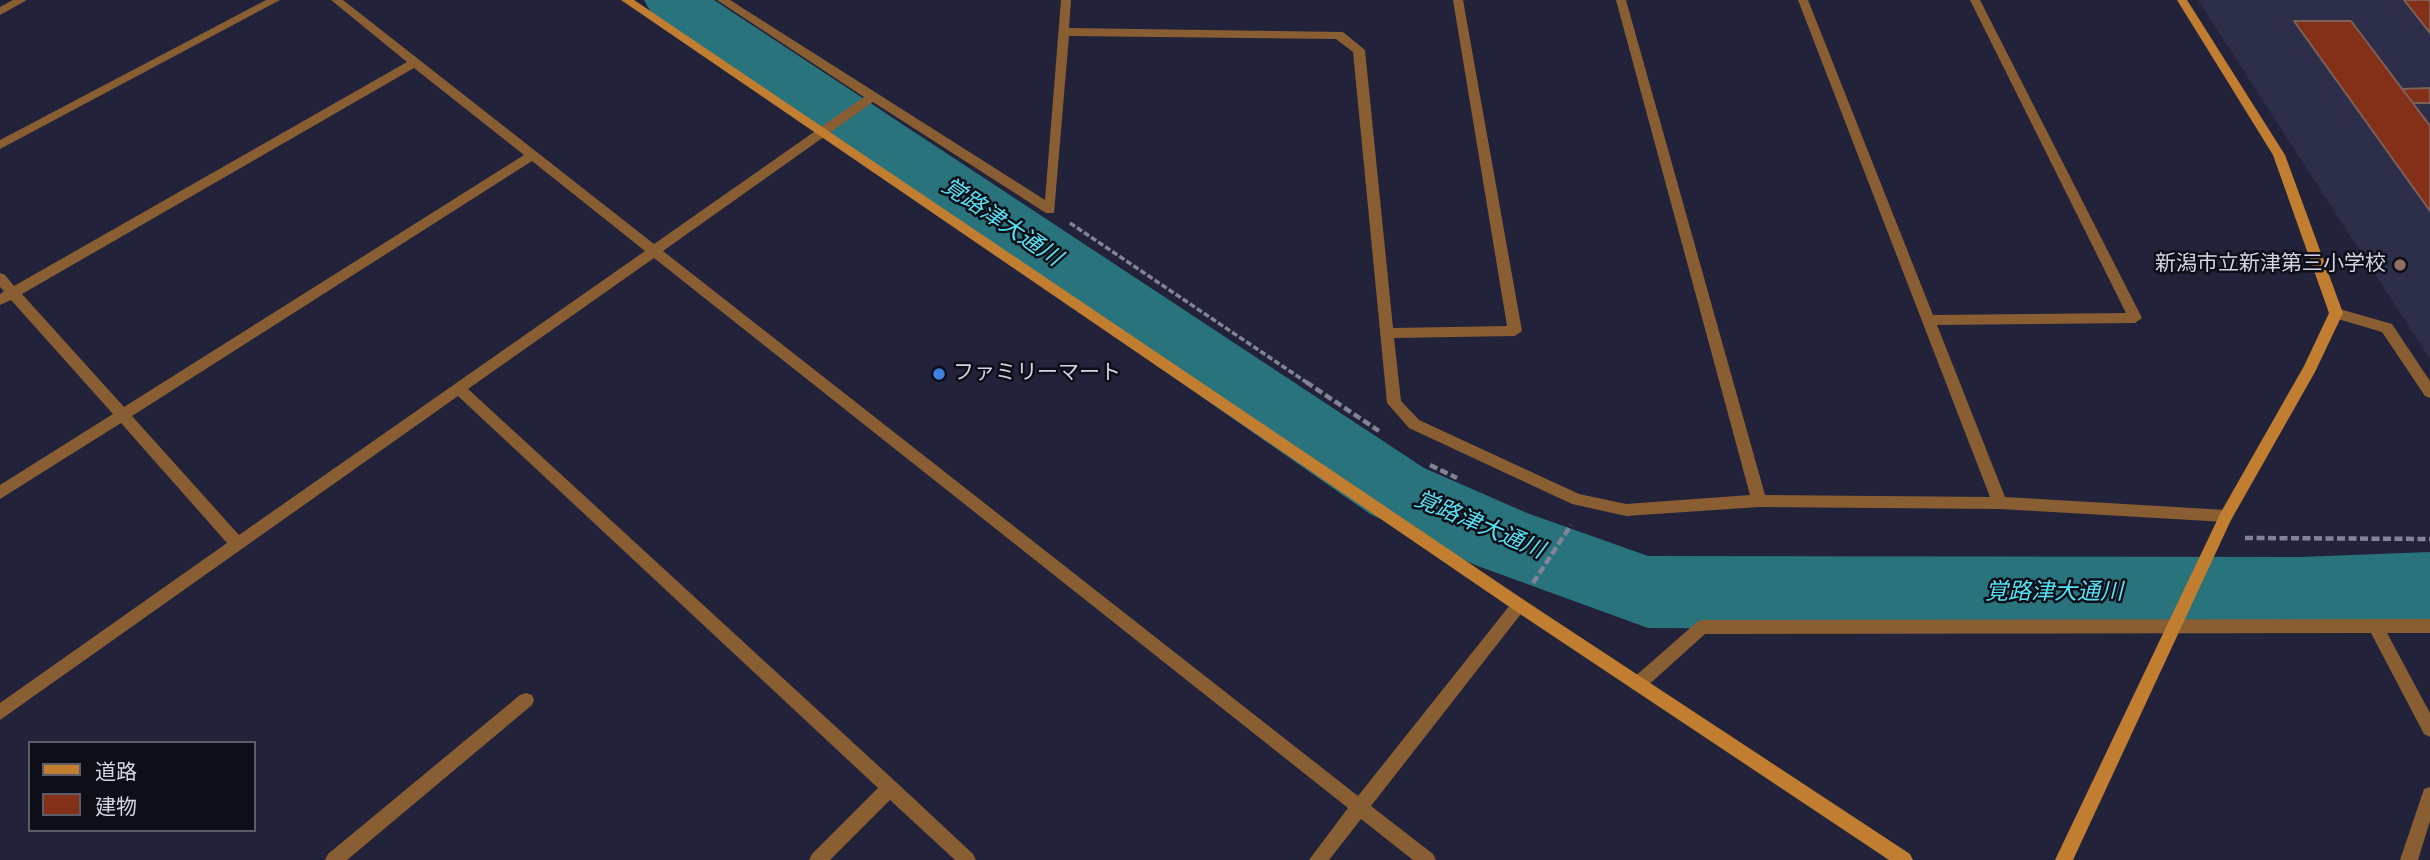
<!DOCTYPE html>
<meta charset="utf-8">
<style>
body{margin:0}
#map{position:relative;width:2430px;height:860px;overflow:hidden;background:#22233a;font-family:Roboto,"Noto Sans JP",sans-serif}
canvas{display:block}
.legend{position:absolute;left:28px;top:741px;width:228px;height:91px;box-sizing:border-box;background:#0d0e18;border:2px solid #5c5d69;margin:0;padding:9px 12px;list-style:none;font-size:21px;color:#d2d4e3}
.legend li{display:flex;align-items:center;gap:14px;height:35px}
.legend b{width:35px;border:2px solid #5c5d69}
</style>
<div id="map">
<canvas width="2430" height="860"></canvas>
<ul class="legend">
<li><b style="height:9px;background:#c17d30"></b>道路</li>
<li><b style="height:19px;background:#842f18"></b>建物</li>
</ul>
</div>
<script>
const g = document.querySelector('canvas').getContext('2d');
g.lineJoin = 'round';
function fill(path, color) { g.fillStyle = color; g.fill(path, 'evenodd'); }
const poly = rows => new Path2D(rows.map(r => 'M' + r).join(''));
function trace(path, color, width, dash) { g.strokeStyle = color; g.lineWidth = width; g.lineCap = dash ? 'butt' : 'round'; g.setLineDash(dash || []); g.stroke(path); }
function label(font, color, halo, rows, align = 'center') {
  g.font = font + ' Roboto,"Noto Sans JP",sans-serif'; g.lineWidth = 5; g.setLineDash([]); g.textBaseline = 'middle'; g.strokeStyle = halo; g.fillStyle = color; for (const [text, x, y, turn = 0] of rows) {
    g.save(); g.translate(x, y); g.rotate((+turn || 0) * Math.PI / 180); g.textAlign = isNaN(turn) ? turn : align; if (halo) g.strokeText(text, 0, 0); g.fillText(text, 0, 0); g.restore();
  }
}
fill(poly([
 [2198,0,2430,0,2430,359,2309,172]
]), '#2d2f4a');
fill(poly([
 [644,0,714,0,1424,468,1527,513,1648,556,2300,557,2430,552,2430,624,2300,631,1648,628,1475,565,1370,514,652,14,644,0]
]), '#28737c');
const building = poly([
 [2404,0,2430,0,2430,33,2404,0],
 [2294,21,2351,21,2430,126,2430,211,2294,21],
 [2430,88,2430,103,2413,103,2402,89,2430,88]
]);
fill(building, '#842f18');
trace(building, '#7e6057', 2);
trace(poly([
 [1070,223,1309,384]
]), '#828396', 3.5, [6, 2.5]);
trace(poly([
 [1306,382,1379,431],
 [1430,465,1457,478],
 [2245,538,2430,539],
 [1533,583,1571,525]
]), '#828396', 4.5, [8, 3.5]);
fill(poly([
 [13,0,27,0,0,15,0,7,13,0],
 [266,0,280,0,0,149,0,140,266,0],
 [331,0,343,0,654,244,864,97,717,0,730,0,1045,200,1061,0,1071,0,1069,28,1343,32,1365,50,1393,328,1507,326,1453,0,1463,0,1522,331,1515,336,1394,338,1401,401,1419,420,1579,494,1626,504,1750,495,1616,0,1626,0,1765,495,1990,497,1798,0,1808,0,1933,315,2126,313,1970,0,1980,0,2142,318,2135,323,1937,325,2005,497,2226,510,2231,512,2233,516,2231,520,2226,522,2000,509,1759,507,1626,516,1572,504,1409,428,1387,403,1353,52,1336,39,1069,36,1054,213,1046,213,873,102,663,251,1358,796,1514,600,1519,598,1524,600,1527,605,1524,610,1371,806,1433,854,1436,860,1413,860,1361,819,1329,860,1309,860,1348,808,654,258,468,389,896,782,973,854,976,860,955,860,890,800,830,860,809,860,812,854,878,788,458,396,0,720,0,703,227,543,121,423,0,499,0,485,113,414,11,300,0,305,0,294,4,291,0,287,0,273,5,275,14,286,407,62,331,0],
 [414,68,524,155,124,407,22,294,414,68],
 [532,161,645,251,239,535,132,416,532,161],
 [2336,308,2392,324,2430,381,2430,398,2425,396,2382,332,2331,317,2329,313,2331,309,2336,308],
 [2430,619,2430,633,2387,633,2430,713,2430,737,2424,734,2371,633,1705,634,1644,689,1638,691,1632,689,1630,684,1632,679,1697,622,1702,620,2430,619],
 [526,693,532,695,534,700,532,705,347,860,325,860,328,854,520,695,526,693],
 [2430,787,2430,821,2418,860,2400,860,2422,795,2424,789,2430,787]
]), '#895e32');
fill(poly([
 [621,0,634,0,1524,600,1910,854,1913,860,1889,860,1514,610,621,0],
 [2177,0,2187,0,2285,155,2343,313,2315,372,2231,520,2073,860,2055,860,2221,512,2304,366,2329,313,2273,155,2177,0]
]), '#c17d30');
for (const [x, y, r, color] of [
 [2400,265,7,"#8d6e63"],
 [939,374,7,"#3f7fe0"]
]) { const dot = new Path2D(); dot.arc(x, y, r, 0, 2 * Math.PI); g.fillStyle = color; g.fill(dot); trace(dot, '#0d0e18', 2.5); }
label('21px', '#d2d4e3', '#0d0e18', [
 ["新潟市立新津第三小学校",2386,265],
 ["ファミリーマート",953,374,"left"]
], 'right');
label('italic 23px', '#54e2f3', '#0d0e18', [
 ["覚路津大通川",1001,223,34],
 ["覚路津大通川",1479,526,23],
 ["覚路津大通川",2054,593]
]);
</script>
